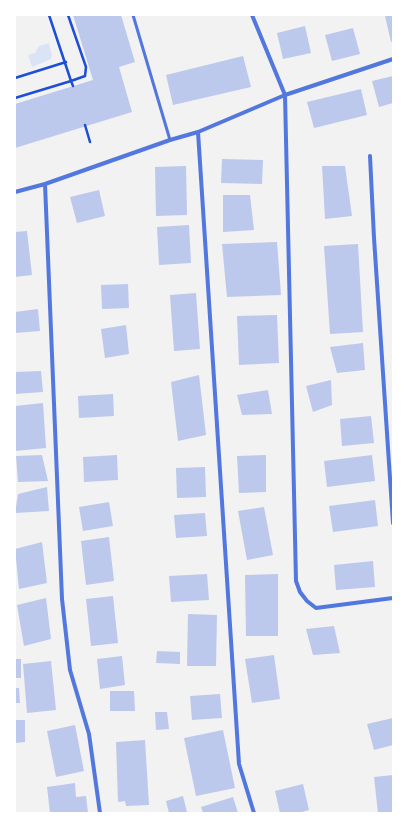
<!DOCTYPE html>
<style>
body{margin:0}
#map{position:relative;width:408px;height:828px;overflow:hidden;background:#f2f2f2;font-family:Mulish,sans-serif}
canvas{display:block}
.frame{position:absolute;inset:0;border:16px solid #fff;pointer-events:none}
</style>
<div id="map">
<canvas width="408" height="828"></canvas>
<div class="frame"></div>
</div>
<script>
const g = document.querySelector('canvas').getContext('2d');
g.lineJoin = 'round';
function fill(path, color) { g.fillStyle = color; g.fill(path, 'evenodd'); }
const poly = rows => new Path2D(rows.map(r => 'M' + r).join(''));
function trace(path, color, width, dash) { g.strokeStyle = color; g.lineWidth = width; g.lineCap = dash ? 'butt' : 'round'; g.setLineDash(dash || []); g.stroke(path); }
fill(poly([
 [49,43,52,55,51,59,32,67,28,55,35,53,39,46]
]), '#dbe4f7');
fill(poly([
 [73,15,121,15,135,62,119,67,132,112,15,148,15,104,93,80],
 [387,15,393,15,393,41,391,42,385,16],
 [305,26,311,53,283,59,277,33],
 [353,28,360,54,332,61,325,35],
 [243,56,251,87,173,105,166,75],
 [393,76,393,103,379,107,372,81],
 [361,89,367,115,314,128,307,102],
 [222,159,263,160,262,184,221,183],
 [186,166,187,215,156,216,155,167],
 [322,166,345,166,352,216,325,219],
 [99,190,105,216,77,223,70,197],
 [223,195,250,195,254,230,223,232],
 [189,225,191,263,159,265,157,227],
 [27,231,32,275,15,277,15,232],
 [277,242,281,295,227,297,222,244],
 [358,244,363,332,330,334,324,246],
 [128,284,129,308,102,309,101,285],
 [196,293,200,349,174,351,170,295],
 [38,309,40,331,15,333,15,312],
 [277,315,279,363,239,365,237,316],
 [126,325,129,354,105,358,101,329],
 [363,343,365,370,337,373,330,347],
 [41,371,43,392,15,394,15,372],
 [199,375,206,435,178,441,171,382],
 [331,380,332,405,313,412,306,386],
 [268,390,272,414,242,415,237,395],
 [113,394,114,416,79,418,78,396],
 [43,403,46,448,15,451,15,406],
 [371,416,374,443,342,446,340,419],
 [42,455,48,481,18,482,16,456],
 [117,455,118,480,84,482,83,457],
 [266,455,266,492,239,493,237,456],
 [372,455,375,481,327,487,324,461],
 [205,467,206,497,177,498,176,468],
 [47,487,49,511,15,513,18,494],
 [375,500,378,526,333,532,329,506],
 [109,502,113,526,83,531,79,507],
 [264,507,273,555,247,560,238,511],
 [205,513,207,536,176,538,174,515],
 [109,537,114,581,86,585,81,541],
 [42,542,47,583,19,589,15,549],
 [373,561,375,587,336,590,334,565],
 [207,574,209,600,171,602,169,576],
 [278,574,278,636,246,636,245,575],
 [113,596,118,643,91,646,86,599],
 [46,598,51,639,24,646,17,605],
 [188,614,217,615,216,666,187,666],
 [334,626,340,653,313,655,306,629],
 [157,651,180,652,180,664,156,663],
 [274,655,280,699,252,703,245,659],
 [122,656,125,685,100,689,97,659],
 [15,659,21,659,21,678,15,678],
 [51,661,56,710,27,713,23,664],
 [15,688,19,688,20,703,15,703],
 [110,691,134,691,135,711,110,711],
 [220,694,222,718,192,720,190,696],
 [155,712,167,712,169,729,156,730],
 [393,718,393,745,374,750,367,724],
 [15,720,25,720,25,742,15,743],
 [75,725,84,771,56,777,47,731],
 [223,730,235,788,196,796,184,738],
 [145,740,149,805,126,806,125,801,118,802,116,742],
 [393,775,393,813,378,813,374,777],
 [75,783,76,797,86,796,88,813,50,813,47,787],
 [303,784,309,810,298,813,280,813,275,791],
 [183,796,187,812,169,813,166,801],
 [233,797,238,813,203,813,201,807]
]), '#bdc9ec');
trace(poly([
 [68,15,86,67,85,76,71,81,73,86],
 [15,78,66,62],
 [15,98,71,81,49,15],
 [85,125,90,142]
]), '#1d4ed8', 2.5);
trace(poly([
 [133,15,170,140]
]), '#5277de', 3);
trace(poly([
 [252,15,285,95,296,581,300,592,307,601,316,608,393,598],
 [198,132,239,764,254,813],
 [370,156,374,238,393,523],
 [45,184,62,599,70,670,89,734,100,813],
 [15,192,45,184,170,140,198,132,285,95,393,59]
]), '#5277de', 4);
</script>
